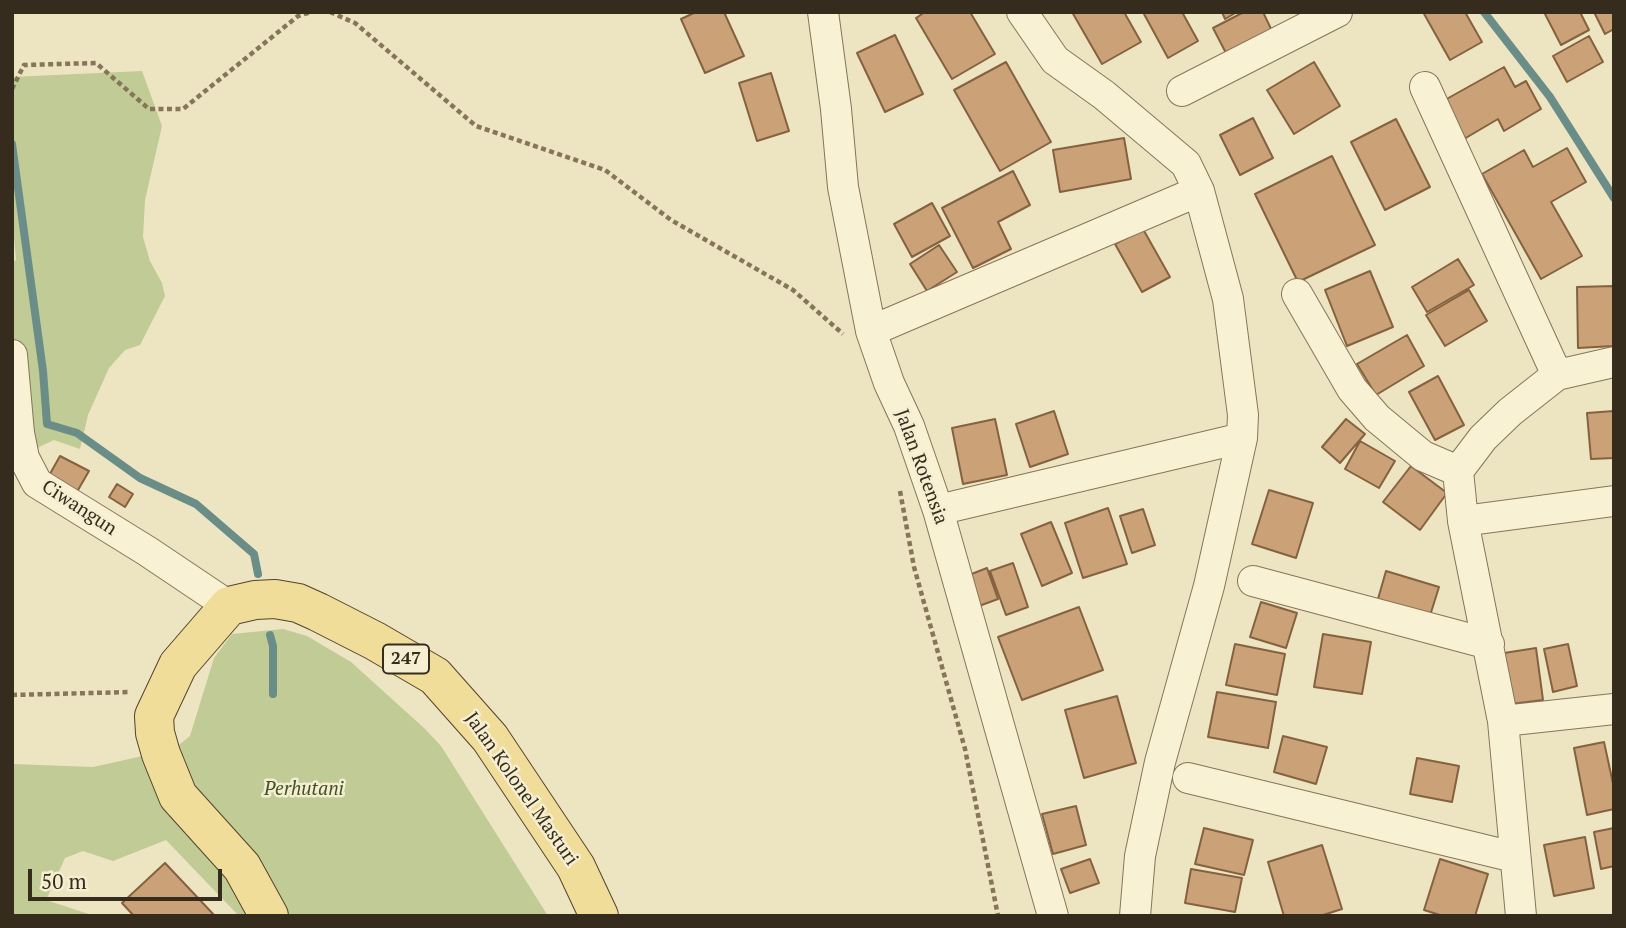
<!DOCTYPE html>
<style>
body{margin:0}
#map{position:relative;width:1626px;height:928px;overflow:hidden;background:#ede4c1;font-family:"PT Serif",serif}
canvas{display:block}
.frame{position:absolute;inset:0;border:14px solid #362c1d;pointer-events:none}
.scale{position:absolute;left:28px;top:869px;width:194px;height:32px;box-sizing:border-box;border:4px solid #362c1d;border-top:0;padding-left:9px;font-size:21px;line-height:24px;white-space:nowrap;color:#362c1d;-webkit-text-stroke:5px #f5eed1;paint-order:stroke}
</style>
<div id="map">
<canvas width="1626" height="928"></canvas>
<div class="frame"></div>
<div class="scale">50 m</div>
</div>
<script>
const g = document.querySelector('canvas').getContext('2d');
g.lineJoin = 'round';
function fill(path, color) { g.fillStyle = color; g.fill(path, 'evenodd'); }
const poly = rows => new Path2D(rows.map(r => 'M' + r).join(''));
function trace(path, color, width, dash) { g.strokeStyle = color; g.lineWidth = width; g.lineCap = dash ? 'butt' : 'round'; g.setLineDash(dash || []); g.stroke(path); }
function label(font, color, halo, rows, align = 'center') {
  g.font = font + ' "PT Serif",serif'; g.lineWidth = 5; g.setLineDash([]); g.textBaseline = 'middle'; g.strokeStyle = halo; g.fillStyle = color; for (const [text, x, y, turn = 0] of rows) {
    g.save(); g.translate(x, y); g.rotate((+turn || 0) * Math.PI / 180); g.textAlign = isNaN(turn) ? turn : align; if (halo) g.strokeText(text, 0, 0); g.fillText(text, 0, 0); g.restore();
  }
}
fill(poly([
 [142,71,162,126,145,200,143,237,150,261,162,283,165,296,140,345,125,350,109,368,88,415,80,449,54,440,41,446,12,464,12,262,16,260,12,215,12,77],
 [283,629,307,636,351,662,424,728,441,746,548,916,239,916,166,840,113,861,83,851,65,858,46,900,95,916,12,916,12,764,93,767,174,749,190,736,214,658,232,634]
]), '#c0cb95');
trace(poly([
 [1484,12,1550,97,1614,198],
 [12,144,43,371,47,424,77,433,140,478,196,504,254,554,258,574],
 [270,635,273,646,273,694]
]), '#6b8d88', 8);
const building = poly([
 [696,12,724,12,744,56,705,73,681,19,696,12],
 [925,12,970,12,995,54,952,79,916,18,925,12],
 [1072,12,1124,12,1141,42,1102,64,1072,12],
 [1146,12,1182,12,1198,41,1168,58,1144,14,1146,12],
 [1222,12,1237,12,1225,19,1222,12],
 [1244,12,1263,12,1272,31,1227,55,1213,28,1244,12],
 [1423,12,1465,12,1482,42,1450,60,1423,12],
 [1544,12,1580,12,1589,30,1561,45,1544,12],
 [1594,12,1614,12,1614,29,1605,34,1594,12],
 [895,35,923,94,885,112,857,53,895,35],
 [1589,36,1603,62,1567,82,1553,56,1589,36],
 [1006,62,1051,142,1000,171,954,90,1006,62],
 [1314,62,1340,106,1294,134,1267,90,1314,62],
 [1504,67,1515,87,1526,81,1541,109,1504,131,1498,119,1464,139,1443,101,1504,67],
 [771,73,789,131,757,141,739,83,771,73],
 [1253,118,1273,158,1240,175,1220,135,1253,118],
 [1396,119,1430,187,1385,210,1351,142,1396,119],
 [1124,138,1131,179,1060,192,1053,150,1124,138],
 [1567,148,1586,182,1551,202,1582,256,1541,279,1482,174,1524,150,1533,167,1567,148],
 [1332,156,1375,245,1298,282,1255,194,1332,156],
 [1013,171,1030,205,998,222,1011,249,973,268,942,208,1013,171],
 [932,203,950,236,912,257,894,224,932,203],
 [1143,229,1170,277,1142,292,1115,244,1143,229],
 [939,245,957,272,927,291,910,264,939,245],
 [1458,259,1474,285,1427,312,1412,287,1458,259],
 [1370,271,1393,327,1347,346,1325,290,1370,271],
 [1614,286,1614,346,1578,348,1577,287,1614,286],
 [1469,290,1487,321,1445,346,1426,315,1469,290],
 [1407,335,1424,366,1376,395,1357,364,1407,335],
 [1438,376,1464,425,1435,440,1409,392,1438,376],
 [1054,411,1068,454,1030,467,1016,424,1054,411],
 [1614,411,1614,458,1591,459,1587,413,1614,411],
 [995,419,1007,475,963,484,952,428,995,419],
 [1346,419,1365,434,1340,463,1322,447,1346,419],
 [1360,441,1395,461,1379,488,1345,469,1360,441],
 [60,456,89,471,74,497,46,481,60,456],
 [1411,466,1447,493,1420,530,1383,502,1411,466],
 [117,484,133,494,125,507,109,497,117,484],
 [1269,490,1313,503,1296,558,1252,544,1269,490],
 [1108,508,1127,564,1083,578,1065,523,1108,508],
 [1143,509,1155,545,1132,553,1120,516,1143,509],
 [1051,522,1072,573,1042,586,1021,534,1051,522],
 [1013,563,1028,607,1006,615,990,571,1013,563],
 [987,568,998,599,979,606,969,575,987,568],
 [1386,571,1439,587,1428,622,1376,606,1386,571],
 [1261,602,1297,613,1286,648,1250,637,1261,602],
 [1079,607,1103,670,1022,700,998,637,1079,607],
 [1323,634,1371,642,1362,694,1314,687,1323,634],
 [1235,644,1285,654,1277,695,1226,685,1235,644],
 [1568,644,1577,686,1553,692,1544,649,1568,644],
 [1536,648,1543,700,1511,704,1504,653,1536,648],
 [1217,692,1276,702,1268,748,1208,737,1217,692],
 [1117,696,1136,763,1084,778,1065,710,1117,696],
 [1283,736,1327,747,1316,784,1274,772,1283,736],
 [1604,742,1614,788,1614,809,1587,815,1574,748,1604,742],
 [1417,758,1459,766,1452,802,1410,794,1417,758],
 [1076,806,1086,845,1053,854,1042,814,1076,806],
 [1204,828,1253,840,1244,875,1195,864,1204,828],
 [1614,828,1614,866,1601,869,1594,832,1614,828],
 [1585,837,1594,888,1554,896,1544,845,1585,837],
 [1322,845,1342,909,1320,916,1284,916,1268,862,1322,845],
 [1090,859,1099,883,1070,893,1061,869,1090,859],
 [1440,859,1488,874,1475,916,1443,916,1424,910,1440,859],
 [165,863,215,916,134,916,122,903,165,863],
 [1191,869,1242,878,1235,912,1185,903,1191,869]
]);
fill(building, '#cba277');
trace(building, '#85623f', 2);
const street = poly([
 [823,12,836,109,843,187,871,331,889,383,909,426,938,510,1053,916],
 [1022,12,1055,60,1104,95,1186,164,1199,191,1228,299,1243,415,1242,438,1209,586,1160,762,1140,856,1135,916],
 [1425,87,1557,375],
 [1182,91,1337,12],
 [1297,294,1352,389,1377,418,1423,456,1458,471],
 [871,331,1199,191],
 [12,355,19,433,24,458,37,483,147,551,229,606],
 [938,510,1242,438],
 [1463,521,1614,501],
 [1253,581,1489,644],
 [1503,721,1614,709],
 [1188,778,1514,857],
 [1521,916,1503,721,1463,521,1458,471,1483,438,1510,412,1557,375,1614,362]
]);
const primary = poly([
 [269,916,242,867,178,796,161,754,155,733,154,716,178,665,229,606,255,600,275,599,298,603,318,612,375,641,435,676,490,738,576,867,599,916]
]);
trace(street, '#867559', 32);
trace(primary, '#54432d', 40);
trace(poly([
 [330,12,355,23,476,126,605,170,671,220,793,290,843,334],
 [12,89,24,65,96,63,149,109,183,109,298,16,311,12],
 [900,491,914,567,965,749,998,916],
 [12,695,131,692]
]), '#867559', 4.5, [5, 3.5]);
trace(street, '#f8f1d4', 30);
trace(primary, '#f0dd99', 38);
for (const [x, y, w] of [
 [406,659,46]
]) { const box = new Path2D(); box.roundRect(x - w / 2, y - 14.5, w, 29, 5); g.fillStyle = '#f5eed1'; g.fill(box); trace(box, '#362c1d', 2); }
label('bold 18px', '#362c1d', null, [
 ["247",406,659]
]);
label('19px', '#362c1d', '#f5eed1', [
 ["Jalan Rotensia",921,467,70],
 ["Ciwangun",79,508,33],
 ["Jalan Kolonel Masturi",521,789,55]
]);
label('italic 19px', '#425224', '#f5eed1', [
 ["Perhutani",304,790]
]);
</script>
